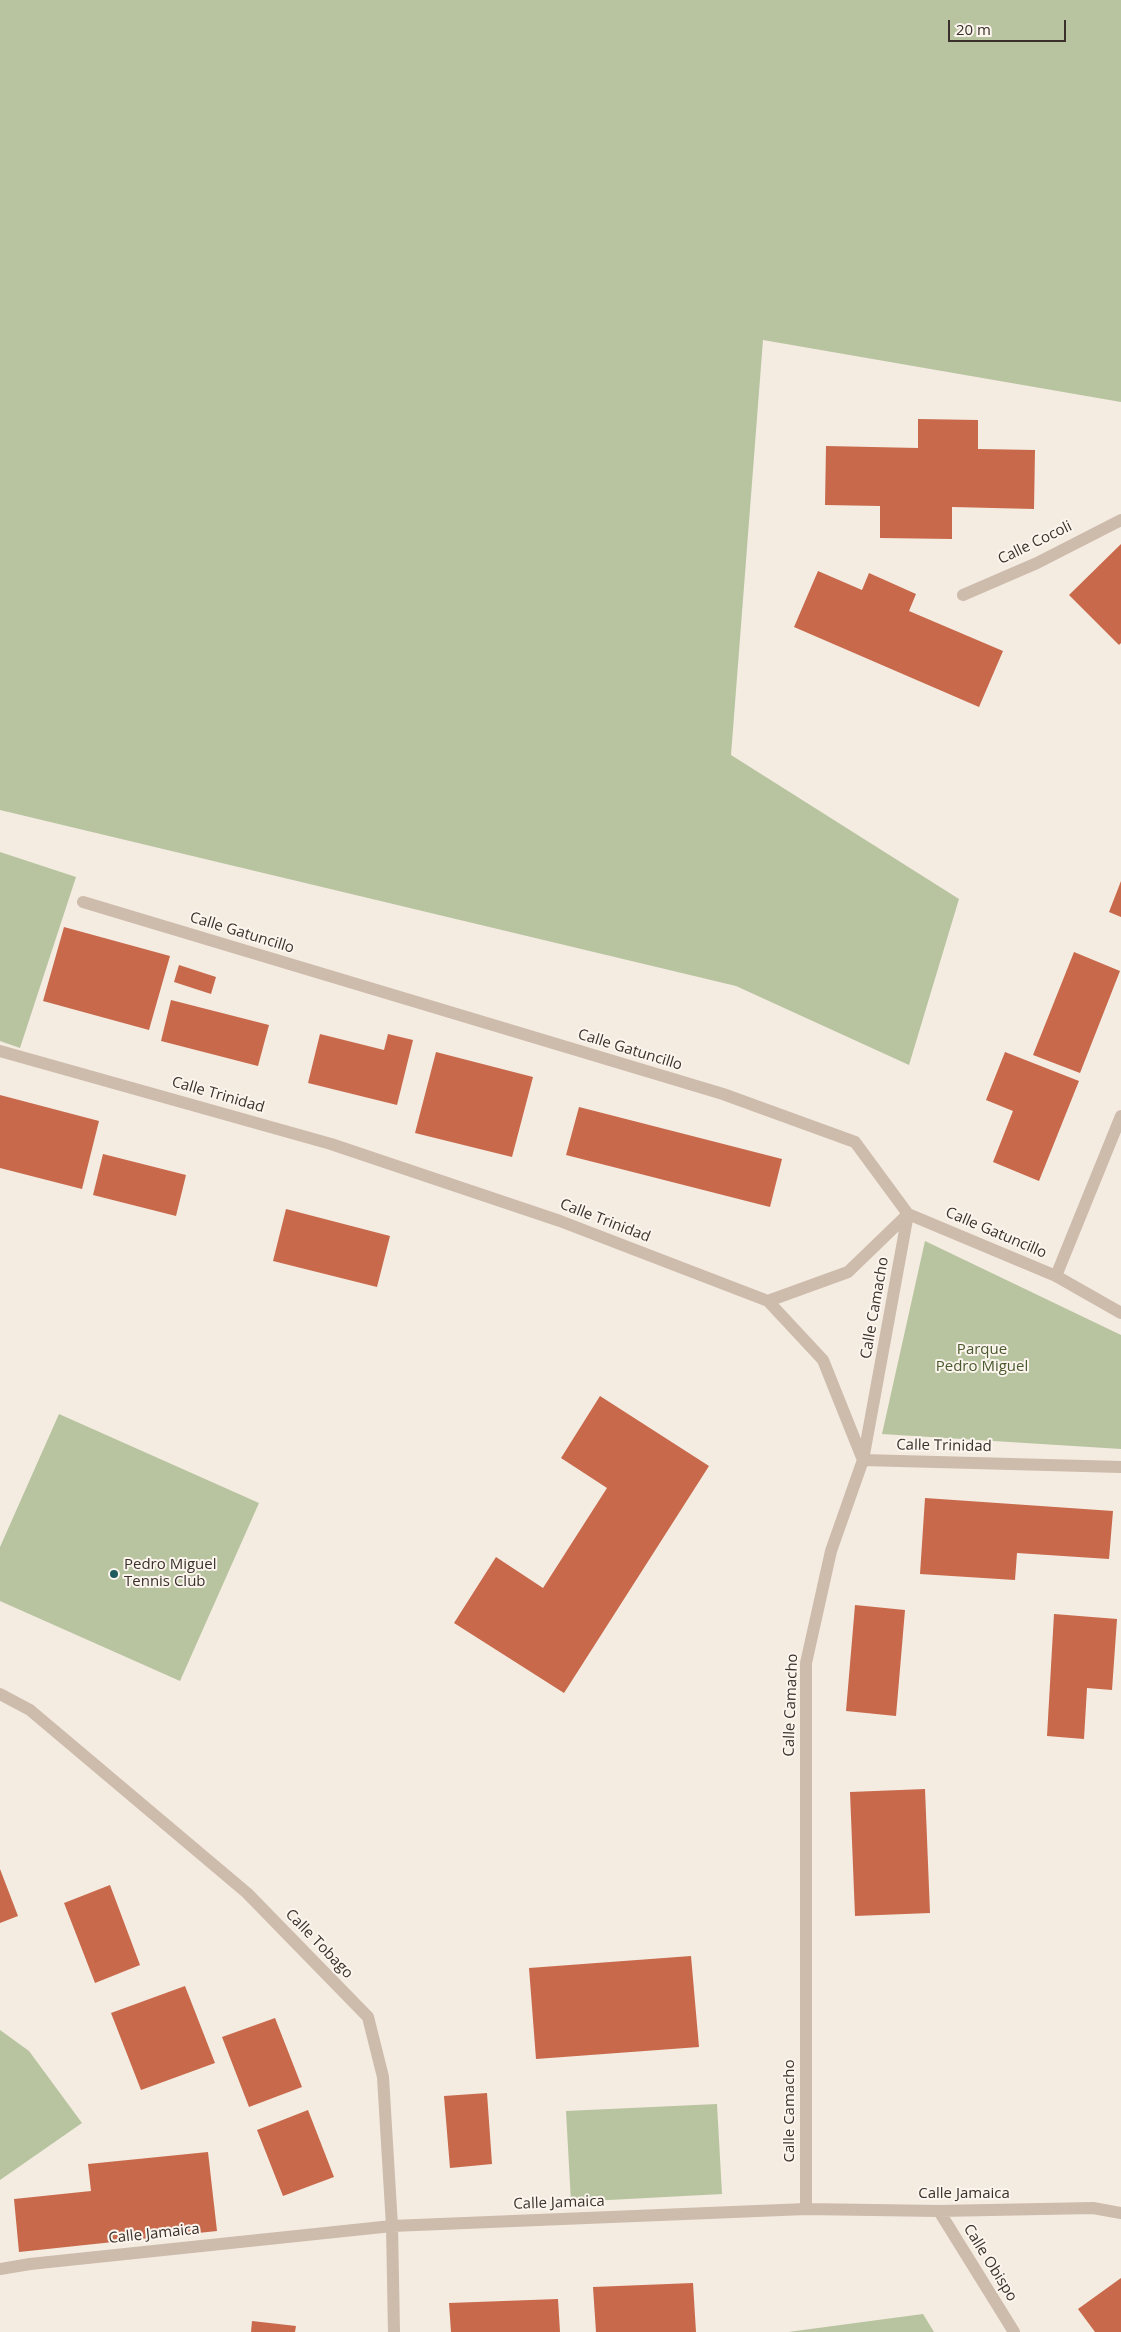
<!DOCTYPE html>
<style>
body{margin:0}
#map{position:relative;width:1121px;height:2332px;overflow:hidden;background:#f4ebe1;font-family:"Open Sans",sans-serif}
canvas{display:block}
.scale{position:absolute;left:948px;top:20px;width:118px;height:22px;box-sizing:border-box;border:2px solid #3b302b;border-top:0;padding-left:6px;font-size:15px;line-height:18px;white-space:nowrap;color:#3b302b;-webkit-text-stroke:4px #fbf5ee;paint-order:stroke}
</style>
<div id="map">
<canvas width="1121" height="2332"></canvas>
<div class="scale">20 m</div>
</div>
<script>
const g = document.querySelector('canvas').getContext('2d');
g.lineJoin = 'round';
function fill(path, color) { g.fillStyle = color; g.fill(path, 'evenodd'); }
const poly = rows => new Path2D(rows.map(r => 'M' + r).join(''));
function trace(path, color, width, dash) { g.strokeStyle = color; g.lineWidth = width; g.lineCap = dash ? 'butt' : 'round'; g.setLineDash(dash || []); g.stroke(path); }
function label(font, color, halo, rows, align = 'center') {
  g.font = font + ' "Open Sans",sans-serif'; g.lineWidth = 4; g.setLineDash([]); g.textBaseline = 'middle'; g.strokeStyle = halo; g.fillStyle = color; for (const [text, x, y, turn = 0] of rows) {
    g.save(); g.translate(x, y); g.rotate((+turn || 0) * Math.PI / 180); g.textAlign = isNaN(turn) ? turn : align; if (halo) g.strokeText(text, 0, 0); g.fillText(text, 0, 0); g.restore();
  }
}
fill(poly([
 [0,0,1121,0,1121,402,763,340,731,755,959,899,909,1065,736,986,0,810],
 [0,852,76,877,20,1048,0,1041],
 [925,1241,1121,1335,1121,1449,882,1434],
 [59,1414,259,1503,180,1681,0,1601,0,1547],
 [0,2030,29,2051,82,2123,0,2180],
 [717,2104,722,2194,571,2202,566,2111],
 [923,2314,934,2332,788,2332]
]), '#b8c4a0');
fill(poly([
 [918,419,978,420,978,449,1035,450,1034,509,952,507,952,539,880,538,880,506,825,505,826,446,918,448],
 [1121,544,1121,643,1119,645,1069,595],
 [818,571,862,590,869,573,916,594,909,611,1003,651,979,707,794,627],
 [1121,881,1121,917,1109,912],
 [64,927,170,956,149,1030,43,1001],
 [1074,952,1120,971,1080,1073,1033,1055],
 [179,965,216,977,211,994,174,982],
 [171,1000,269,1025,258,1066,161,1041],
 [320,1034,384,1050,388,1034,413,1040,397,1105,308,1083],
 [436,1052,533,1077,512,1157,415,1133],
 [1005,1052,1079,1081,1039,1181,993,1162,1013,1111,986,1100],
 [0,1095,99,1121,82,1189,0,1168],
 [579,1107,782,1159,770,1207,566,1155],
 [103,1154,186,1175,176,1216,93,1195],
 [286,1209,390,1236,377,1287,273,1261],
 [600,1396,709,1466,564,1693,454,1623,496,1557,543,1588,607,1488,561,1458],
 [925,1498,1113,1511,1109,1559,1017,1553,1015,1580,920,1574],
 [855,1605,905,1610,896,1716,846,1711],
 [1054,1614,1117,1619,1112,1690,1087,1688,1084,1739,1047,1736],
 [925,1789,930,1913,855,1916,850,1792],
 [0,1869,18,1916,0,1923],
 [110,1885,140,1965,95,1983,64,1903],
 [691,1956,699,2047,536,2059,529,1968],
 [185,1986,215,2063,141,2090,111,2013],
 [275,2018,302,2087,249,2107,222,2037],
 [487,2093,492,2164,450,2168,444,2096],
 [308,2110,334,2177,283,2196,257,2130],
 [208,2152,217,2231,19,2252,14,2199,91,2191,88,2164],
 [1121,2278,1121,2332,1095,2332,1078,2309],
 [693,2283,696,2332,596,2332,593,2287],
 [558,2299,560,2332,451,2332,449,2303],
 [252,2321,296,2326,295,2332,251,2332]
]), '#c8694b');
trace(poly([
 [1056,1276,1121,1116]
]), '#cdbbac', 12);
trace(poly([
 [963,595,1037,563,1121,520],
 [83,902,723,1094,855,1142,908,1214,1056,1276,1121,1313],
 [0,1051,331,1144,560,1221,768,1301,823,1360,863,1460,1121,1467],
 [768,1301,848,1272,908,1214],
 [0,1694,30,1710,247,1893,368,2017,383,2077,392,2226,394,2332],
 [806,2209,806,1663,831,1551,863,1460,908,1214],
 [939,2211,1014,2332],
 [0,2269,30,2264,392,2226,806,2209,939,2211,1093,2208,1121,2213]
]), '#cdbbac', 12);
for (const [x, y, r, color] of [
 [114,1574,5,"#1f5a5e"]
]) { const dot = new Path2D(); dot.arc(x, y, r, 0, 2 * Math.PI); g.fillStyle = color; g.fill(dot); trace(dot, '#fbf5ee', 2); }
label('15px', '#3b302b', '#fbf5ee', [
 ["Calle Cocoli",1035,543,-26],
 ["Calle Gatuncillo",242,933,17],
 ["Calle Gatuncillo",630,1050,17],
 ["Calle Trinidad",218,1095,16],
 ["Calle Trinidad",605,1221,21],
 ["Calle Gatuncillo",996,1233,23],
 ["Calle Camacho",875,1308,-80],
 ["Calle Trinidad",944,1446,1],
 ["Calle Camacho",791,1705,-88],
 ["Calle Tobago",319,1944,46],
 ["Calle Camacho",790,2111,-90],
 ["Calle Jamaica",964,2194],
 ["Calle Jamaica",559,2203,-2],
 ["Calle Jamaica",154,2234,-6],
 ["Calle Obispo",990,2263,58]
]);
label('15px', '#4a5a2e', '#fbf5ee', [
 ["Parque",982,1350],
 ["Pedro Miguel",982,1367]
]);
label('15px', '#3b302b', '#fbf5ee', [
 ["Pedro Miguel",124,1565],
 ["Tennis Club",124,1582]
], 'left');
</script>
